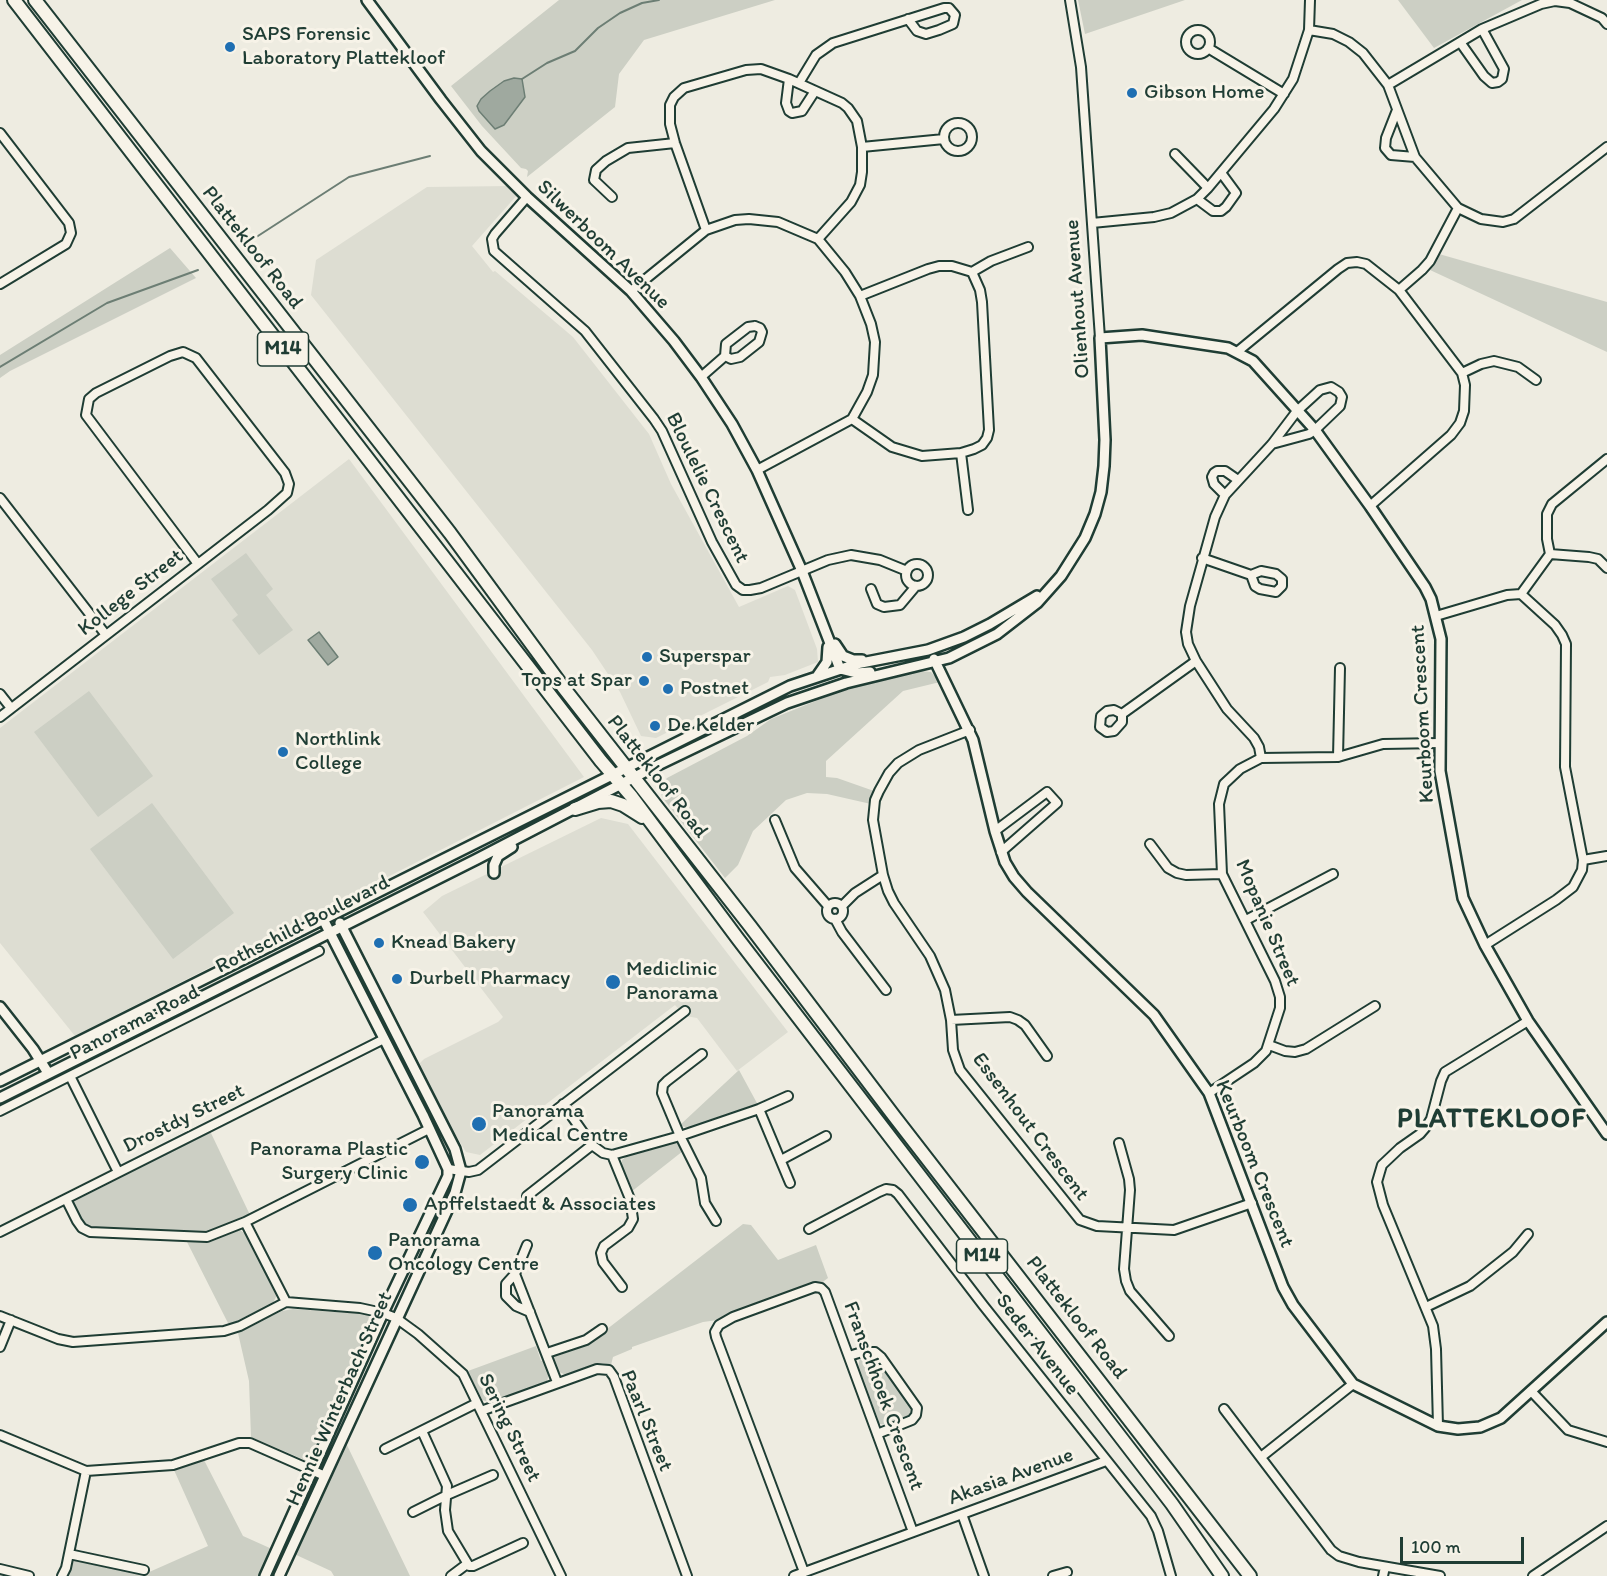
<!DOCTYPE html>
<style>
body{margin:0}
#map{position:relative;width:1607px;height:1576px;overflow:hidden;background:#eeece1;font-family:Itim,sans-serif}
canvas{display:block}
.scale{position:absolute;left:1400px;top:1537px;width:124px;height:27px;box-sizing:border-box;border:3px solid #1f3d34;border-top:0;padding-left:8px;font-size:18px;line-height:21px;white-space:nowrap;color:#1f3d34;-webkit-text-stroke:4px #f7f3e8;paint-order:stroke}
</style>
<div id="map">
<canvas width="1607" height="1576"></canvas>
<div class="scale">100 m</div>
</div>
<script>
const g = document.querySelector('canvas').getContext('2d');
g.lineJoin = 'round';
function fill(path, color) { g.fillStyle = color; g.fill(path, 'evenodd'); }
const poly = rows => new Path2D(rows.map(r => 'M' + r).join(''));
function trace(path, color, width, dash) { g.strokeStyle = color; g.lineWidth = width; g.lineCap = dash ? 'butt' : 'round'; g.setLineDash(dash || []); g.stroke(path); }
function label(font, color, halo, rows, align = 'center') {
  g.font = font + ' Itim,sans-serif'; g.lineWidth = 6; g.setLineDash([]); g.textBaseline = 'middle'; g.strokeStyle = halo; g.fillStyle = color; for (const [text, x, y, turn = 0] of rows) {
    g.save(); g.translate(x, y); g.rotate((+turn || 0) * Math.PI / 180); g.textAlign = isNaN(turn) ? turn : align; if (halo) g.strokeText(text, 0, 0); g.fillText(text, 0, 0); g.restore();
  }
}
fill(poly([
 [510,186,518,194,472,246,493,272,495,271,573,337,649,434,671,484,739,607,788,586,795,590,817,649,818,662,785,675,770,677,768,682,656,738,641,736,620,692,592,650,311,295,316,260,427,187],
 [349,459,584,777,75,1036,0,943,0,728],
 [601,818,628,824,788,1032,737,1071,697,1018,685,1016,675,1005,480,1155,466,1152,434,1100,419,1071,420,1063,424,1059,498,1022,503,1017,423,912,442,896]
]), '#ddddd2');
fill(poly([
 [559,0,775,0,644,40,619,74,615,107,527,177,528,171,526,169,521,168,482,126,451,86],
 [1078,0,1185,0,1085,34],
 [1398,0,1522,0,1434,48],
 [170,248,196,278,10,371,0,378,0,355],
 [1439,254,1607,302,1607,352,1430,270],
 [246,553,273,589,266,595,293,630,259,655,232,620,238,615,211,579],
 [920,671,931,672,940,682,903,691,826,761,826,777,837,778,874,791,871,804,827,794,807,793,786,800,753,831,738,865,725,878,662,797,660,787,667,778,747,736,771,719,848,688],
 [89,691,153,776,98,817,34,732],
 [152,803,234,913,173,959,90,849],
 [739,1070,758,1105,692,1129,682,1126,680,1125],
 [210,1131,250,1215,208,1232,91,1228,83,1224,74,1205,74,1201,78,1197],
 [670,1142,678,1144,683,1151,631,1192,622,1168,622,1160,628,1155],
 [743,1224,751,1225,778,1260,816,1245,828,1278,820,1284,817,1284,718,1320,703,1322,632,1347,632,1349,613,1357,611,1365,602,1363,566,1375,559,1372,552,1357,589,1343],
 [240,1230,247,1235,277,1295,273,1303,229,1325,186,1240,208,1242],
 [293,1309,365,1314,370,1317,373,1323,314,1457,307,1461,251,1437,249,1381,238,1333,282,1311],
 [536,1346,541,1361,545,1360,549,1372,547,1382,493,1403,482,1400,468,1371],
 [864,1355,874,1356,878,1358,911,1402,913,1409,910,1416,906,1419,890,1425,879,1424,858,1367,860,1358],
 [345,1441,410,1576,334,1576,331,1571,292,1553],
 [204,1460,243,1536,272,1549,260,1576,68,1576,73,1560,75,1559,147,1573,208,1546,174,1470]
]), '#cccfc4');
const water = poly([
 [514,78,522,79,525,97,504,125,495,129,479,111,477,106,481,99,490,91,504,81,514,78],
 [319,632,338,657,328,665,308,640,319,632]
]);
fill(water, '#9fa99f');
trace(water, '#6c7e74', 1.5);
trace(poly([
 [522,79,547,63,575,51,598,28,620,13,642,3,659,0],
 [244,245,349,177,430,156],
 [0,367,107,303,198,270]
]), '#6c7e74', 2);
const minor = poly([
 [1070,0,1081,67,1100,338],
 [1309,30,1333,34,1349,42,1363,53,1388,85,1415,157,1458,208,1481,219,1503,222,1514,219,1607,147],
 '1186 42a12 12 0 1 1 24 0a12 12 0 1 1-24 0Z',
 [1460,42,1484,76,1492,83,1498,82,1502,79,1504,69,1482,29],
 [1208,48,1284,94],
 [789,79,786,103,789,111,792,113,802,111,815,91],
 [799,83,816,55,833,43,944,8,949,8,955,15,953,24,939,30,926,34,917,31,908,19],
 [1388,85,1482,29,1541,4,1555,1,1570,3,1602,18,1607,24],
 [1397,110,1386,138,1385,148,1391,155,1415,157],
 '944 137a14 14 0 1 1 28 0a14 14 0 1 1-28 0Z',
 [0,133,69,223,71,233,66,244,0,284],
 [862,147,944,139],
 [1175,154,1208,188],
 [527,197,495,234,492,239,494,251,585,331,654,419,662,431,712,542,736,585,743,590,750,590,761,588,828,560,851,555,880,560,907,571],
 [612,197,594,180,596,170,606,161,628,148,675,143],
 [1197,199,1213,211,1221,211,1226,207,1236,193,1222,174],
 [1092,223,1154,217,1171,213,1197,199,1208,188,1274,109,1293,79,1309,30,1310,0],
 [706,230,675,143,670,124,670,105,674,97,684,88,746,70,761,69,789,79,842,103,848,108,857,121,862,147,862,172,860,185,851,202,818,239],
 [972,272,991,261,1028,247],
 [1399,290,1422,270,1430,261,1458,208],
 [631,291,706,230,735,220,749,219,778,222,818,239,845,272,860,296,871,324,875,342,873,375,867,392,852,419,757,470],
 [755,326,760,328,762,332,759,342,740,357,731,359,725,356,726,344,748,327,755,326],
 [1237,352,1338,269,1347,263,1357,262,1366,264,1399,290,1462,373,1465,385,1464,411,1460,423,1451,435,1370,506],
 [1462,373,1481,364,1494,361,1518,367,1536,380],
 [701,377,725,356],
 [852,419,892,447,922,456,961,453,974,449,982,445,987,438,989,430,982,302,980,290,972,272,952,266,939,266,928,269,860,296],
 [961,453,968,510],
 [1225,495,1214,484,1212,477,1214,473,1217,471,1225,471,1238,480],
 [0,498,106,635],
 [1550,554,1547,539,1547,514,1552,504,1607,459],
 [1550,554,1589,557,1598,559,1607,568],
 [1202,558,1251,575,1261,571,1276,574,1282,579,1282,586,1276,592,1260,589,1255,586,1251,575],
 '906 575a11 11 0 1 1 22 0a11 11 0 1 1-22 0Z',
 [871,589,877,604,884,607,900,605,916,586],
 [1521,594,1550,554],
 [1436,616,1507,595,1521,594,1555,625,1562,635,1566,644,1565,767,1583,860,1582,870,1573,887,1556,900,1485,945],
 [0,694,11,708],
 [1122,714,1114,710,1107,711,1101,716,1100,727,1107,732,1114,731,1122,722,1122,714,1196,661],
 [0,717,268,510,287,493,289,484,285,473,196,358,183,352,170,356,96,393,89,399,86,415,198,564],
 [970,730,919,750,898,763,889,773,879,791,875,800,873,820,883,875,888,891,894,903,930,956,945,990,951,1020,953,1050,960,1070,1080,1220,1097,1226,1174,1230,1252,1203],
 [1338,757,1340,668],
 [1261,758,1259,747,1254,738,1227,709,1196,661,1188,644,1186,632,1190,606,1215,517,1225,495,1272,444,1297,411,1320,390,1331,387,1339,392,1342,397,1340,406,1315,430,1309,434,1272,444],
 [775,820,795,868,828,906],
 [995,831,1047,792,1057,803,1001,852],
 [1150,844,1168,868,1177,873,1186,875,1222,874],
 [1583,860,1607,856],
 '827 911a8 8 0 1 1 16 0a8 8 0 1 1-16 0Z',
 [842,906,855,893,883,875],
 [835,919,842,932,886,990],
 [1246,920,1333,874],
 [951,1020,1010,1017,1018,1020,1025,1025,1047,1056],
 [1269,1045,1285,1051,1295,1052,1306,1049,1375,1006],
 [702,1054,667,1081,663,1085,662,1093,680,1136,701,1178,705,1203,716,1221],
 [70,1076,118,1172],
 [1209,1093,1254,1063,1266,1051,1280,1008,1280,997,1275,981,1222,874,1219,804,1224,784,1240,769,1261,758,1338,757,1383,744,1440,743],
 [563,1104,592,1145,603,1153,612,1155,680,1136,759,1109,788,1096],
 [759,1109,790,1183],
 [0,1111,319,951],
 [1119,1143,1129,1179,1130,1190,1124,1269,1126,1281,1130,1291,1169,1336],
 [612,1155,630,1199,633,1219,628,1228,604,1246,601,1253,603,1262,622,1287],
 [781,1160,826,1136],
 [448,1169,469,1172,478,1170,685,1011],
 [527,1196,592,1145],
 [66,1199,77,1221,82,1228,90,1232,207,1237,245,1222,429,1129],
 [245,1222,286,1302],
 [809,1229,879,1192,886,1189,893,1190,898,1194,983,1305,1151,1516,1158,1531,1171,1576],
 [0,1232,384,1039],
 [527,1245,515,1274,557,1382],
 [515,1274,506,1284,506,1296,516,1306,530,1312],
 [1426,1307,1470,1286,1513,1252,1528,1234],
 [0,1316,58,1339,73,1342,224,1331,240,1326,286,1302,360,1308,383,1313,396,1318,418,1334,463,1374,561,1576],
 [0,1347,11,1320],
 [547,1353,586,1340,602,1329],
 [849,1356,862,1352,875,1352,881,1357,917,1408,916,1415,912,1420,877,1434],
 [1531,1391,1568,1430,1607,1442],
 [1224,1409,1331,1550,1339,1556,1359,1562,1440,1576],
 [481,1411,597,1369,609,1370,614,1377,687,1576],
 [1438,1426,1436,1349,1433,1326,1383,1205,1377,1182,1382,1165,1400,1148,1420,1134,1426,1127,1431,1119,1441,1081,1445,1072,1528,1021],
 [422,1431,447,1486,445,1510,448,1531,469,1566,473,1566,523,1543],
 [0,1435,86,1471,173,1465,239,1443,250,1443,325,1476],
 [385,1449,477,1403],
 [1261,1457,1353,1384],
 [413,1512,447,1495,493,1475],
 [962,1514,984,1576],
 [69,1554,144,1570],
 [0,1569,29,1576],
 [804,1572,716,1337,715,1332,719,1325,733,1317,815,1287,821,1288,825,1292,913,1532],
 [62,1576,66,1568,86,1471],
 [451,1576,467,1564],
 [794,1576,1106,1461],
 [1053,1576,1067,1572],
 [1383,1576,1385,1567],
 [1533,1576,1607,1526]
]);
const tertiary = poly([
 [367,0,441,100,481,151,527,197,631,291,674,341,701,377,732,424,757,470,802,571,840,669],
 [835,644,843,656,853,660,862,660],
 [934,659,973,740,995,831,1005,862,1014,877,1027,892,1154,1015,1209,1093,1283,1287,1293,1305,1353,1384,1438,1426,1458,1429,1480,1427,1501,1418,1607,1322],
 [840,669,856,673,870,672],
 [818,675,827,662,828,647],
 [494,873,494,865,498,856,512,847],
 [0,1007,33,1049,48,1073],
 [0,1081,790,686,856,664,928,650,964,637,990,624,1037,596],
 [0,1098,477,859,654,767,787,703,846,683,949,658,997,634,1037,603,1061,576,1085,538,1095,514,1101,492,1104,466,1105,440,1100,338,1142,335,1228,348,1253,361,1315,430,1370,506,1425,587,1431,599,1441,639,1440,771,1463,898,1485,945,1528,1021,1607,1134],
 [265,1576,383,1313,448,1176,448,1169,423,1115,323,919],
 [279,1576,455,1193,461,1171,455,1149,340,923]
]);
const primary = poly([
 [14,0,601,761,632,797,738,939,1172,1504,1222,1576],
 [35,0,450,533,563,687,750,926,894,1116,1250,1576],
 [575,809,598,802,611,801,623,805,642,817]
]);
trace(minor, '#1f3d34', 12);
trace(tertiary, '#1f3d34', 14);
trace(primary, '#1f3d34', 16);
trace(minor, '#f7f3e8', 8);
trace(tertiary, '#f7f3e8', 9);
trace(primary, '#f7f3e8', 12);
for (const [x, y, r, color] of [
 [230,47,6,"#1f6fb2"],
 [1132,93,6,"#1f6fb2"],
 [647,657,6,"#1f6fb2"],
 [644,681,6,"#1f6fb2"],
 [668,689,6,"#1f6fb2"],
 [655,726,6,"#1f6fb2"],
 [283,752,6,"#1f6fb2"],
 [379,943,6,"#1f6fb2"],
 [397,979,6,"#1f6fb2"],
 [613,982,8,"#1f6fb2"],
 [479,1124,8,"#1f6fb2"],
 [422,1162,8,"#1f6fb2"],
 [410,1205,8,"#1f6fb2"],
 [375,1253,8,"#1f6fb2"]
]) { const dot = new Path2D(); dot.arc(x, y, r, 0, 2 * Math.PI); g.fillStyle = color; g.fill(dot); trace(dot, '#f7f3e8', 2); }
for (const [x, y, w] of [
 [283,349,51],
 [982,1256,51]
]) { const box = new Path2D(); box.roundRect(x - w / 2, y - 17, w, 34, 4.5); g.fillStyle = '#f7f3e8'; g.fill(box); trace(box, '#1f3d34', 1.5); }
label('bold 20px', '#1f3d34', null, [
 ["M14",283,349],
 ["M14",982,1256]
]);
label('21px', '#1f3d34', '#f7f3e8', [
 ["SAPS Forensic",242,35],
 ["Laboratory Plattekloof",242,59],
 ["Gibson Home",1144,93],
 ["Superspar",659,657],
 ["Tops at Spar",632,681,"right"],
 ["Postnet",680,689],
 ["De Kelder",667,726],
 ["Northlink",295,740],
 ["College",295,764],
 ["Knead Bakery",391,943],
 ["Mediclinic",626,970],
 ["Panorama",626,994],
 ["Durbell Pharmacy",409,979],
 ["Panorama",492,1112],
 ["Medical Centre",492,1136],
 ["Panorama Plastic",408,1150,"right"],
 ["Surgery Clinic",408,1174,"right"],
 ["Apffelstaedt & Associates",424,1205],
 ["Panorama",388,1241],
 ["Oncology Centre",388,1265]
], 'left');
label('21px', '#1f3d34', '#f7f3e8', [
 ["Silwerboom Avenue",603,245,44],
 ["Plattekloof Road",252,248,52],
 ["Olienhout Avenue",1078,299,-94],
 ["Bloulelie Crescent",707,488,64],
 ["Kollege Street",131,593,-38],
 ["Keurboom Crescent",1423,714,-93],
 ["Plattekloof Road",657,777,52],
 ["Mopanie Street",1267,923,67],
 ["Rothschild Boulevard",303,925,-27],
 ["Panorama Road",135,1023,-27],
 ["Drostdy Street",184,1119,-26],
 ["Essenhout Crescent",1030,1127,53],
 ["Keurboom Crescent",1254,1164,68],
 ["Plattekloof Road",1076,1318,52],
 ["Seder Avenue",1037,1345,52],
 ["Franschhoek Crescent",883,1396,70],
 ["Hennie Winterbach Street",340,1399,-66],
 ["Paarl Street",646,1421,68],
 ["Sering Street",509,1428,64],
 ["Akasia Avenue",1011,1477,-20]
]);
g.letterSpacing = '1.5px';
label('bold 27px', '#1f3d34', '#f7f3e8', [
 ["PLATTEKLOOF",1492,1120]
]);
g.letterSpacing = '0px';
</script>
